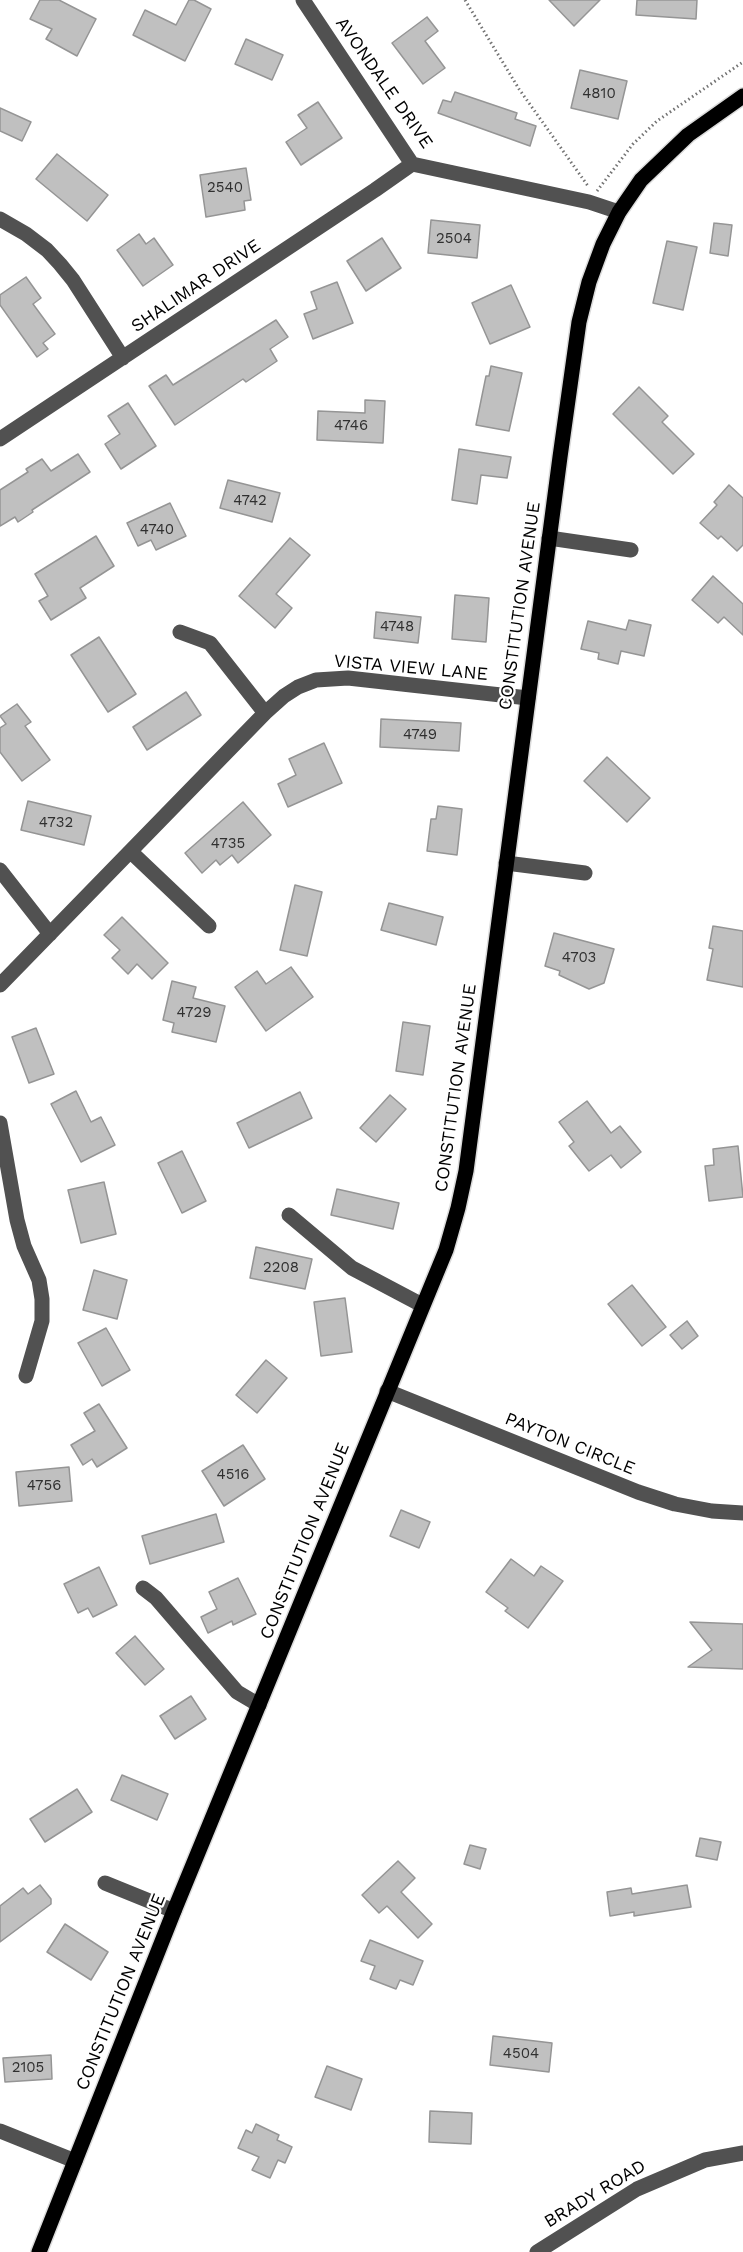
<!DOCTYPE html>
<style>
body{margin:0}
canvas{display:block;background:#fff}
</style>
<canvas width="743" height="2252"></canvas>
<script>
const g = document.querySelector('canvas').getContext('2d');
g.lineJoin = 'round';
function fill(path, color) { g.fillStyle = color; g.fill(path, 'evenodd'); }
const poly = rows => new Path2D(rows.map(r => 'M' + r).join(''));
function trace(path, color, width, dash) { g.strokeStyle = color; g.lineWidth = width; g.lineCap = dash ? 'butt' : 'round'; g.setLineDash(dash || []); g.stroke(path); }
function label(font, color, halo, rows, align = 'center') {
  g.font = font + ' "Work Sans",sans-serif'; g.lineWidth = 4.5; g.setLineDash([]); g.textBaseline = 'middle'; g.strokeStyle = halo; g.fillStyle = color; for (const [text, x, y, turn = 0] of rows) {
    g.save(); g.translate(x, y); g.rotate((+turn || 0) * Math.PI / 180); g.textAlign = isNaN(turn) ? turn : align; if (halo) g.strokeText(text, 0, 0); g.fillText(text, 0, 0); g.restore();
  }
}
const building = poly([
 [40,0,59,0,96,19,77,56,46,39,52,29,30,19,40,0],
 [189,0,194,0,211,9,185,61,133,35,145,10,176,25,189,0],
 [549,0,600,0,574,26,549,0],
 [637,0,697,0,696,19,636,15,637,0],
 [427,17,438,31,425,41,445,68,423,84,392,43,427,17],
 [246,39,283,55,272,80,235,64,246,39],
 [580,70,627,81,618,119,571,108,580,70],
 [455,92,517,113,515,119,536,126,530,146,438,113,443,100,451,102,455,92],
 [318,102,342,138,301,165,286,142,307,128,298,115,318,102],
 [0,108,31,122,22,141,0,131,0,108],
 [57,154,108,195,87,221,36,179,57,154],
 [246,168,251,200,244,201,245,210,206,217,200,175,246,168],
 [431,220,480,225,477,258,428,253,431,220],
 [714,223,732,225,728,256,710,253,714,223],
 [139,234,146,244,154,238,173,265,143,286,117,250,139,234],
 [382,238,401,268,366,291,347,261,382,238],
 [667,241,697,247,683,310,653,303,667,241],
 [26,277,41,298,33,304,55,334,43,343,48,349,37,357,0,305,0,295,26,277],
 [337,282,353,323,313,339,304,314,317,309,311,292,337,282],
 [511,285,530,327,490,344,472,303,511,285],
 [276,320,288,337,270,349,277,361,246,382,243,379,175,425,149,386,166,375,173,385,276,320],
 [491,366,522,373,509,431,476,425,486,376,489,376,491,366],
 [639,387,668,416,662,422,694,454,673,474,613,414,639,387],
 [365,400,385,401,383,443,317,440,318,411,365,413,365,400],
 [128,403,156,446,121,469,105,444,120,434,108,416,128,403],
 [459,449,511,457,507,478,481,475,477,504,452,500,459,449],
 [78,454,90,472,32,510,33,512,18,522,15,517,0,526,0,490,28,472,26,469,42,459,51,471,78,454],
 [228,480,280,493,272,522,220,508,228,480],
 [729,485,743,498,743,545,737,551,721,536,718,539,700,523,717,505,714,502,729,485],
 [170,503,186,536,156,550,151,540,138,546,127,523,170,503],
 [96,536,114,566,80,588,86,598,51,620,39,601,48,596,35,574,96,536],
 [290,538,310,555,276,594,292,608,275,628,239,596,290,538],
 [713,576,743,604,743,635,724,617,718,623,692,600,713,576],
 [455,595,489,598,486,642,452,639,455,595],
 [376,612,421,617,418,643,374,638,376,612],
 [629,620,651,625,644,656,621,651,618,664,598,659,599,653,581,649,588,621,626,630,629,620],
 [99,637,136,694,108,712,71,655,99,637],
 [186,692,201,715,147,750,133,727,186,692],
 [17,704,31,722,25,726,50,760,22,781,0,752,0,728,6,724,0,716,17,704],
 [381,719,461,723,459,751,380,747,381,719],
 [324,743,342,783,288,807,278,784,296,775,289,759,324,743],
 [607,757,650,798,627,822,584,781,607,757],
 [28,801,91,816,84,845,21,830,28,801],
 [243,802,271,835,238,863,232,855,220,865,216,860,202,873,185,853,243,802],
 [438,806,462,809,457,855,427,851,431,819,436,819,438,806],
 [295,885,322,892,307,956,280,950,295,885],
 [389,903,443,917,436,945,381,930,389,903],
 [122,917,168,963,152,979,137,964,128,974,112,958,120,950,104,935,122,917],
 [713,926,743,931,743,987,707,980,713,949,709,948,713,926],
 [554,933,614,949,604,983,589,989,559,975,560,971,545,966,554,933],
 [291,967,313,997,266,1031,235,987,257,971,266,984,291,967],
 [172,981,196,987,193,998,225,1006,216,1042,172,1032,174,1023,163,1020,172,981],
 [403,1022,430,1026,423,1075,396,1071,403,1022],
 [36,1028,54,1074,29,1083,12,1037,36,1028],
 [76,1091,91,1122,101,1117,115,1145,81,1162,51,1104,76,1091],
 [300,1092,312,1118,249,1148,237,1123,300,1092],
 [390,1095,406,1109,376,1142,360,1128,390,1095],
 [587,1101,611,1133,620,1126,641,1152,621,1168,611,1155,589,1171,569,1146,574,1142,559,1122,587,1101],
 [738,1146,743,1197,709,1201,705,1166,714,1165,713,1149,738,1146],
 [182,1151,206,1201,182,1213,158,1163,182,1151],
 [104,1182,116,1234,81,1243,68,1190,104,1182],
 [337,1189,399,1203,393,1229,331,1215,337,1189],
 [256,1247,312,1259,305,1289,250,1278,256,1247],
 [94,1270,127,1280,117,1319,83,1310,94,1270],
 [632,1285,666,1327,642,1346,608,1304,632,1285],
 [345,1298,352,1352,321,1356,314,1302,345,1298],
 [687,1321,698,1336,682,1349,670,1335,687,1321],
 [106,1328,130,1370,102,1386,78,1343,106,1328],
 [266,1360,287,1378,257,1413,236,1395,266,1360],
 [99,1404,127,1448,97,1467,92,1459,83,1465,71,1445,95,1431,84,1413,99,1404],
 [243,1445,265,1479,224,1506,202,1471,243,1445],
 [69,1467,72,1501,19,1506,16,1472,69,1467],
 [401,1510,430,1522,419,1548,390,1536,401,1510],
 [216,1514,224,1542,150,1564,142,1536,216,1514],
 [511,1559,534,1576,541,1566,563,1581,528,1628,505,1611,508,1608,486,1592,511,1559],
 [99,1567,117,1605,93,1617,88,1608,78,1613,64,1584,99,1567],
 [238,1578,256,1614,233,1625,232,1621,208,1633,201,1617,217,1609,209,1592,238,1578],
 [690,1622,743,1624,743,1669,688,1667,712,1650,690,1622],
 [135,1636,164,1669,145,1685,116,1653,135,1636],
 [191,1696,206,1719,175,1739,160,1716,191,1696],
 [122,1775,168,1794,157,1820,111,1800,122,1775],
 [77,1789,92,1812,45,1842,30,1819,77,1789],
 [700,1838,721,1842,717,1860,696,1856,700,1838],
 [470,1845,486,1849,480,1869,464,1864,470,1845],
 [398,1861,415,1878,401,1892,432,1924,418,1938,387,1906,379,1913,362,1895,398,1861],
 [40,1885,51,1899,51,1904,0,1942,0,1906,23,1888,28,1894,40,1885],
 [687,1885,691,1907,634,1916,634,1912,610,1916,607,1892,631,1888,632,1894,687,1885],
 [65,1924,108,1952,91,1980,47,1952,65,1924],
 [370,1940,423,1961,413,1985,400,1980,396,1989,370,1979,375,1966,361,1961,370,1940],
 [493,2036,552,2043,549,2072,490,2065,493,2036],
 [51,2055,52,2079,5,2082,3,2058,51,2055],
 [327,2066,362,2079,351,2110,315,2097,327,2066],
 [430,2111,472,2113,471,2144,429,2142,430,2111],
 [256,2124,279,2135,277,2140,292,2147,285,2163,278,2160,270,2178,252,2170,259,2157,238,2148,246,2130,252,2133,256,2124]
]);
fill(building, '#c0c0c0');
trace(building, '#959595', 1.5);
const major = poly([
 [39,2252,174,1911,446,1250,458,1208,466,1171,560,457,579,322,589,282,603,244,619,212,641,180,688,135,743,96]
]);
trace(major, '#dbdbdb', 18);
trace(poly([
 [465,0,519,89,588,186],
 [597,191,633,144,657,121,743,62]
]), '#737373', 3, [1.5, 3]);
trace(poly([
 [303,0,412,164,589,202,619,212],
 [0,219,26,234,47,250,60,264,73,280,123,358],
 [0,439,375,190,412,164],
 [549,538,631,550],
 [180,632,210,643,265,713],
 [131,852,209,926],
 [506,863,585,873],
 [0,870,50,934],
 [0,985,265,713,284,696,298,687,316,680,348,678,528,698],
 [0,1123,17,1220,24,1246,39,1280,42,1299,42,1321,26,1376],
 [289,1215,352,1268,422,1305],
 [387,1391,638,1492,675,1504,712,1511,743,1513],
 [143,1588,156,1598,237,1692,259,1705],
 [105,1883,174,1911],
 [0,2131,75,2161],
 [537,2252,637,2189,705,2160,743,2153]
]), '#515151', 15);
trace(major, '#000', 15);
label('15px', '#303030', null, [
 ["4810",599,94],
 ["2540",225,188],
 ["2504",454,239],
 ["4746",351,426],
 ["4742",250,501],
 ["4740",157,530],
 ["4748",397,627],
 ["4749",420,735],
 ["4732",56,823],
 ["4735",228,844],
 ["4703",579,958],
 ["4729",194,1013],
 ["2208",281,1268],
 ["4516",233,1475],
 ["4756",44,1486],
 ["4504",521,2054],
 ["2105",28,2068]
]);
label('18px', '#000', '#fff', [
 ["AVONDALE DRIVE",384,83,55],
 ["SHALIMAR DRIVE",196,286,-34],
 ["CONSTITUTION AVENUE",520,606,-82],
 ["VISTA VIEW LANE",411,668,5],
 ["CONSTITUTION AVENUE",456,1088,-82],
 ["PAYTON CIRCLE",570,1444,22],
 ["CONSTITUTION AVENUE",305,1541,-68],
 ["CONSTITUTION AVENUE",121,1992,-68],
 ["BRADY ROAD",595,2194,-31]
]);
</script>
